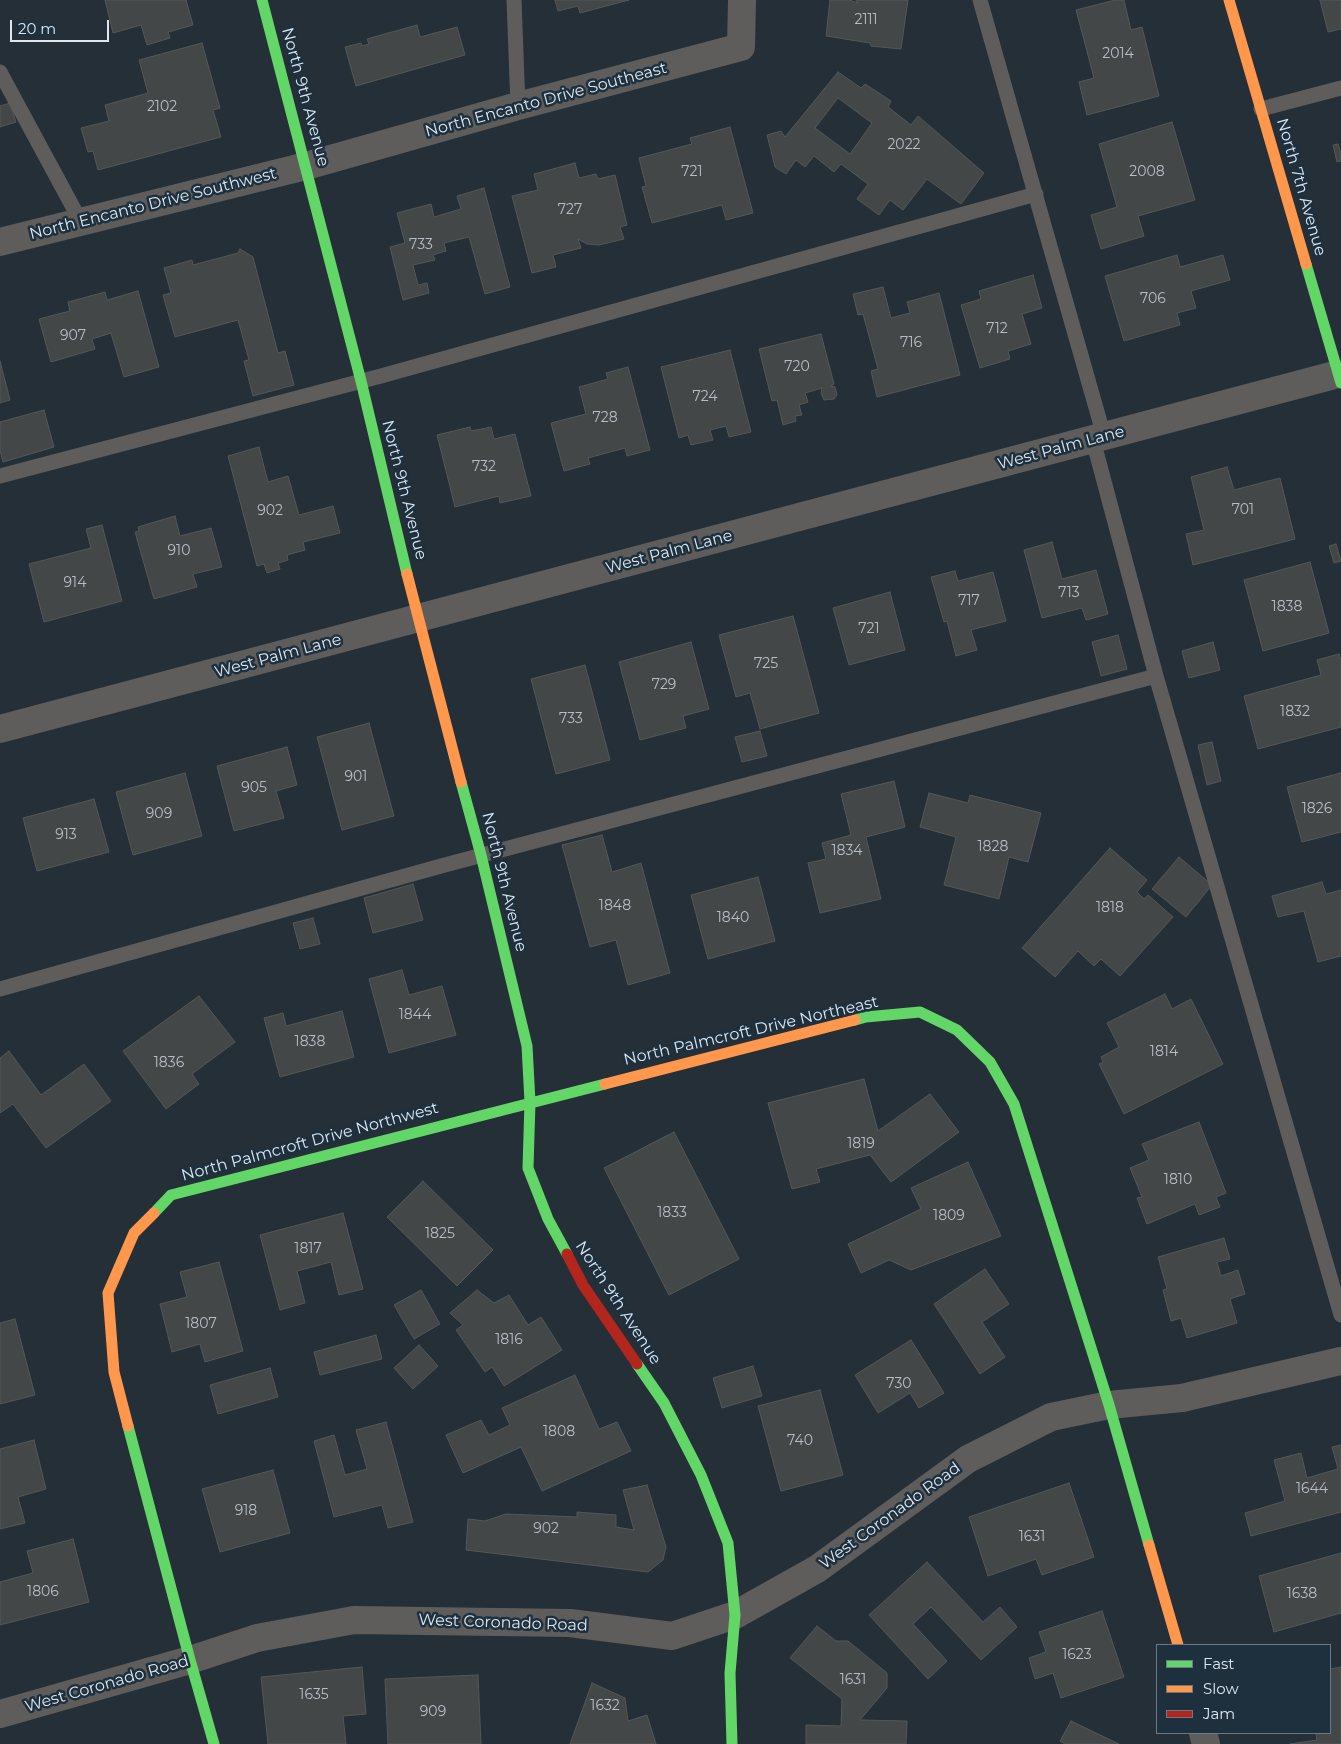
<!DOCTYPE html>
<style>
body{margin:0}
#map{position:relative;width:1341px;height:1744px;overflow:hidden;background:#252f37;font-family:Montserrat,sans-serif}
canvas{display:block}
.legend{position:absolute;left:1156px;top:1644px;width:175px;height:90px;box-sizing:border-box;background:#1e303e;border:1px solid #6a7986;margin:0;padding:6px 9px;list-style:none;font-size:15px;color:#dce7f1}
.legend li{display:flex;align-items:center;gap:10px;height:25px}
.legend b{width:25px;border:1px solid #6a7986}
.scale{position:absolute;left:10px;top:20px;width:99px;height:22px;box-sizing:border-box;border:2px solid #dce7f1;border-top:0;padding-left:6px;font-size:15px;line-height:18px;white-space:nowrap;color:#dce7f1;-webkit-text-stroke:4px #1e303e;paint-order:stroke}
</style>
<div id="map">
<canvas width="1341" height="1744"></canvas>
<ul class="legend">
<li><b style="height:6px;background:#63d668"></b>Fast</li>
<li><b style="height:6px;background:#ff974d"></b>Slow</li>
<li><b style="height:6px;background:#b3261e"></b>Jam</li>
</ul>
<div class="scale">20 m</div>
</div>
<script>
const g = document.querySelector('canvas').getContext('2d');
g.lineJoin = 'round';
function fill(path, color) { g.fillStyle = color; g.fill(path, 'evenodd'); }
const poly = rows => new Path2D(rows.map(r => 'M' + r).join(''));
function trace(path, color, width, dash) { g.strokeStyle = color; g.lineWidth = width; g.lineCap = dash ? 'butt' : 'round'; g.setLineDash(dash || []); g.stroke(path); }
function label(font, color, halo, rows, align = 'center') {
  g.font = font + ' Montserrat,sans-serif'; g.lineWidth = 5; g.setLineDash([]); g.textBaseline = 'middle'; g.strokeStyle = halo; g.fillStyle = color; for (const [text, x, y, turn = 0] of rows) {
    g.save(); g.translate(x, y); g.rotate((+turn || 0) * Math.PI / 180); g.textAlign = isNaN(turn) ? turn : align; if (halo) g.strokeText(text, 0, 0); g.fillText(text, 0, 0); g.restore();
  }
}
const building = poly([
 [105,0,186,0,193,25,168,32,170,38,147,45,141,25,113,33,105,0],
 [555,0,629,0,580,13,578,6,558,11,555,0],
 [830,0,849,0,858,3,856,0,908,0,901,49,871,46,870,43,826,36,830,0],
 [1115,0,1124,0,1131,30,1142,27,1159,96,1087,115,1079,82,1094,78,1076,10,1115,0],
 [1320,0,1341,0,1341,29,1328,32,1320,0],
 [417,25,420,37,457,27,465,55,356,86,345,47,361,43,362,46,369,44,367,39,417,25],
 [202,43,220,108,213,110,221,137,98,170,93,151,88,152,81,128,109,121,105,105,148,93,139,60,202,43],
 [838,72,861,88,865,84,891,101,888,107,911,125,918,116,984,173,961,204,927,179,903,210,890,200,879,215,857,199,868,184,841,164,834,172,814,156,805,167,796,160,786,174,775,167,767,135,781,131,785,137,838,72],
 [838,98,872,123,850,154,815,128,838,98],
 [10,103,16,122,0,127,0,106,10,103],
 [1172,122,1195,200,1138,216,1144,236,1101,249,1091,215,1117,207,1099,144,1172,122],
 [730,127,753,213,726,220,722,205,652,223,642,187,646,186,639,158,692,144,690,138,730,127],
 [1338,144,1341,154,1341,161,1337,162,1333,145,1338,144],
 [575,163,579,178,596,174,598,179,615,175,627,225,620,227,624,239,599,245,587,244,578,239,581,248,553,255,556,267,532,273,512,196,538,190,534,174,575,163],
 [484,188,510,287,485,294,469,237,444,243,446,251,433,255,435,260,413,265,418,285,427,283,429,293,403,300,390,247,405,243,397,213,431,204,434,217,461,209,457,196,484,188],
 [240,249,253,257,278,353,285,351,294,385,253,396,244,361,249,360,238,320,175,337,163,295,171,293,164,268,192,260,193,265,238,253,240,249],
 [1177,255,1180,267,1223,255,1230,280,1191,291,1196,308,1177,313,1180,325,1124,341,1105,276,1177,255],
 [1033,275,1042,308,1022,314,1031,344,1008,351,1010,359,980,368,961,305,981,299,979,291,1033,275],
 [883,287,891,318,910,313,907,302,939,293,960,375,877,397,871,371,878,369,863,314,858,315,853,294,883,287],
 [138,291,159,367,124,377,111,333,92,339,95,349,51,362,39,319,70,311,68,302,105,292,107,300,138,291],
 [821,334,834,384,831,386,835,387,837,395,834,399,824,400,821,393,822,388,805,393,808,402,799,405,802,415,795,416,796,421,783,425,777,400,772,401,759,349,821,334],
 [730,350,751,432,729,437,726,426,710,430,713,440,691,445,688,435,679,438,661,367,730,350],
 [0,361,10,400,0,403,0,361],
 [628,367,650,450,627,456,625,448,588,458,590,464,564,471,551,423,586,414,579,387,608,379,606,373,628,367],
 [44,410,54,447,3,462,0,450,0,422,44,410],
 [470,427,471,431,491,427,494,439,515,434,531,496,500,503,499,496,455,507,437,435,470,427],
 [259,447,268,482,288,476,299,515,333,506,340,533,303,542,305,550,287,555,288,560,278,563,280,569,267,573,264,564,257,566,228,456,259,447],
 [1227,467,1234,490,1280,478,1295,539,1193,565,1186,534,1204,530,1191,477,1227,467],
 [175,516,180,536,211,528,222,567,193,574,197,587,154,599,135,532,139,531,138,527,175,516],
 [102,525,122,601,44,622,29,564,91,548,86,529,102,525],
 [1052,542,1062,579,1096,570,1108,614,1086,620,1082,608,1042,618,1024,550,1052,542],
 [1336,544,1341,561,1334,563,1329,546,1336,544],
 [1310,562,1329,633,1263,651,1244,580,1310,562],
 [955,571,958,581,993,572,1006,621,971,630,977,650,956,656,947,621,944,622,931,577,955,571],
 [890,592,905,650,849,665,833,608,890,592],
 [793,616,819,713,760,729,750,693,736,697,719,635,793,616],
 [1118,635,1127,669,1101,676,1092,642,1118,635],
 [691,642,709,709,683,716,686,728,640,740,619,662,691,642],
 [1213,642,1220,670,1189,678,1182,651,1213,642],
 [1339,654,1341,661,1341,727,1258,749,1244,696,1321,675,1317,660,1339,654],
 [585,665,610,760,556,774,531,679,585,665],
 [369,723,394,816,342,830,317,737,369,723],
 [760,731,767,756,742,762,735,737,760,731],
 [1212,742,1221,781,1207,785,1198,745,1212,742],
 [287,747,297,785,276,791,284,818,234,831,217,766,287,747],
 [185,773,202,836,133,855,116,792,185,773],
 [1341,773,1341,832,1302,842,1287,787,1341,773],
 [894,781,905,827,866,837,881,899,820,913,808,863,826,859,822,843,851,835,841,794,894,781],
 [929,793,968,803,970,795,1041,813,1028,862,1009,857,999,899,944,885,956,837,920,827,929,793],
 [94,799,109,852,37,871,23,818,94,799],
 [602,835,612,872,641,863,670,973,628,985,616,940,590,947,562,845,602,835],
 [1110,848,1147,880,1137,892,1144,899,1148,895,1173,917,1120,976,1101,959,1094,966,1078,951,1055,977,1022,948,1110,848],
 [1179,857,1212,885,1186,917,1152,889,1179,857],
 [758,877,775,941,708,959,691,895,758,877],
 [1322,882,1326,894,1341,890,1341,956,1318,962,1304,911,1278,917,1272,896,1322,882],
 [413,884,423,920,373,933,364,898,413,884],
 [313,918,320,944,300,949,293,923,313,918],
 [402,970,409,995,442,986,456,1035,389,1053,369,979,402,970],
 [1165,994,1172,1009,1191,999,1223,1064,1124,1114,1099,1064,1103,1062,1101,1057,1119,1047,1107,1023,1165,994],
 [199,996,235,1042,192,1074,199,1084,166,1109,123,1051,199,996],
 [342,1011,354,1057,280,1077,264,1018,283,1013,286,1026,342,1011],
 [9,1051,41,1095,84,1064,111,1101,46,1148,13,1104,0,1113,0,1058,9,1051],
 [864,1079,878,1131,930,1094,959,1132,891,1182,870,1155,816,1169,820,1182,792,1189,768,1103,864,1079],
 [1199,1122,1226,1193,1216,1197,1220,1207,1199,1215,1195,1204,1147,1224,1137,1198,1142,1197,1130,1168,1149,1160,1142,1144,1199,1122],
 [674,1132,739,1259,669,1295,604,1168,674,1132],
 [968,1162,1001,1236,911,1270,889,1260,861,1273,848,1244,921,1209,911,1188,968,1162],
 [423,1181,493,1250,457,1286,387,1217,423,1181],
 [343,1213,363,1289,339,1295,331,1262,297,1271,305,1303,280,1310,260,1235,343,1213],
 [1224,1238,1230,1259,1217,1262,1221,1276,1238,1270,1245,1294,1230,1299,1237,1323,1187,1338,1181,1318,1171,1321,1163,1290,1167,1289,1158,1257,1224,1238],
 [219,1262,243,1351,205,1362,200,1344,172,1352,160,1304,187,1297,180,1272,219,1262],
 [985,1269,1009,1304,982,1322,1005,1357,980,1374,934,1304,985,1269],
 [421,1290,440,1324,414,1339,394,1305,421,1290],
 [477,1290,494,1303,509,1295,528,1325,541,1317,562,1350,504,1386,492,1367,485,1372,456,1330,463,1325,450,1313,477,1290],
 [15,1319,35,1395,0,1404,0,1323,15,1319],
 [376,1335,382,1359,320,1375,314,1352,376,1335],
 [911,1340,944,1393,919,1408,910,1393,878,1413,855,1375,911,1340],
 [419,1345,438,1366,413,1389,394,1368,419,1345],
 [753,1366,762,1396,722,1408,713,1378,753,1366],
 [270,1368,278,1397,218,1414,210,1385,270,1368],
 [575,1375,599,1429,617,1422,631,1451,542,1491,521,1447,463,1473,446,1435,481,1420,489,1435,510,1425,502,1408,575,1375],
 [820,1390,843,1475,781,1491,758,1406,820,1390],
 [386,1422,413,1522,388,1528,382,1505,334,1517,314,1441,334,1435,345,1475,367,1469,356,1430,386,1422],
 [34,1440,46,1489,18,1497,25,1523,0,1529,0,1449,34,1440],
 [1341,1445,1341,1512,1251,1536,1245,1513,1285,1501,1274,1460,1301,1453,1307,1478,1338,1469,1332,1447,1341,1445],
 [273,1470,290,1533,220,1552,202,1489,273,1470],
 [1069,1483,1094,1557,1042,1575,1036,1559,988,1576,969,1517,1069,1483],
 [647,1485,666,1547,663,1560,648,1572,466,1550,468,1519,485,1521,506,1514,577,1517,577,1512,616,1515,616,1527,634,1530,623,1490,647,1485],
 [73,1539,89,1602,0,1625,0,1582,33,1573,27,1551,73,1539],
 [1341,1553,1341,1613,1274,1632,1259,1576,1341,1553],
 [927,1562,983,1622,1000,1607,1017,1627,981,1660,931,1607,913,1624,947,1661,928,1679,869,1615,927,1562],
 [1102,1611,1124,1677,1061,1698,1053,1673,1035,1679,1029,1658,1046,1652,1039,1632,1102,1611],
 [817,1626,836,1641,848,1641,887,1673,887,1688,860,1720,907,1721,906,1744,806,1744,806,1725,841,1726,842,1699,790,1658,817,1626],
 [362,1667,366,1714,343,1716,346,1744,268,1744,261,1677,362,1667],
 [1341,1667,1341,1744,1290,1744,1317,1740,1316,1733,1330,1733,1330,1669,1341,1667],
 [478,1675,481,1744,388,1744,385,1679,478,1675],
 [592,1683,625,1698,628,1721,647,1715,656,1744,570,1744,592,1683],
 [1071,1721,1119,1744,1065,1744,1060,1741,1071,1721]
]);
fill(building, '#444748');
trace(building, '#555757', 1);
trace(poly([
 [514,0,518,106],
 [980,0,1104,436],
 [0,72,81,222],
 [1261,109,1341,88],
 [1093,440,1156,676,1341,1315],
 [0,476,381,376,1036,194],
 [0,989,441,866,1156,676]
]), '#5f5d5c', 15);
trace(poly([
 [0,242,306,166,518,106,741,47,742,0],
 [0,729,1338,374],
 [0,1714,190,1660,257,1638,354,1620,570,1623,672,1636,735,1615,817,1569,968,1459,1051,1417,1109,1405,1182,1398,1341,1361],
 [1203,1733,1206,1744]
]), '#5f5d5c', 28);
trace(poly([
 [262,0,361,381,407,574],
 [1306,264,1341,383],
 [461,782,481,855,527,1046,530,1102,528,1168,548,1219,567,1254],
 [855,1020,866,1017,920,1012,957,1030,990,1062,1014,1104,1109,1405,1149,1545],
 [154,1213,171,1195,605,1084],
 [637,1364,664,1403,701,1475,728,1543,735,1615,730,1673,732,1744],
 [128,1426,190,1660,214,1744]
]), '#63d668', 11);
trace(poly([
 [1229,0,1306,264],
 [407,574,461,782],
 [605,1084,855,1020],
 [128,1426,114,1372,108,1293,134,1233,154,1213],
 [1149,1545,1178,1645]
]), '#ff974d', 11);
trace(poly([
 [567,1254,583,1285,637,1364]
]), '#b3261e', 11);
label('14px', '#b6bfc7', null, [
 ["2111",866,20],
 ["2014",1118,54],
 ["2102",162,107],
 ["2022",904,145],
 ["721",692,172],
 ["2008",1147,172],
 ["727",570,210],
 ["733",421,245],
 ["706",1153,299],
 ["712",997,329],
 ["907",73,336],
 ["716",911,343],
 ["720",797,367],
 ["724",705,397],
 ["728",605,418],
 ["732",484,467],
 ["701",1243,510],
 ["902",270,511],
 ["910",179,551],
 ["914",75,583],
 ["713",1069,593],
 ["717",969,601],
 ["1838",1287,607],
 ["721",869,629],
 ["725",766,664],
 ["729",664,685],
 ["1832",1295,712],
 ["733",571,719],
 ["901",356,777],
 ["905",254,788],
 ["1826",1317,809],
 ["909",159,814],
 ["913",66,835],
 ["1828",993,847],
 ["1834",847,851],
 ["1848",615,906],
 ["1818",1110,908],
 ["1840",733,918],
 ["1844",415,1015],
 ["1838",310,1042],
 ["1814",1164,1052],
 ["1836",169,1063],
 ["1819",861,1144],
 ["1810",1178,1180],
 ["1833",672,1213],
 ["1809",949,1216],
 ["1825",440,1234],
 ["1817",308,1249],
 ["1807",201,1324],
 ["1816",509,1340],
 ["730",899,1384],
 ["1808",559,1432],
 ["740",800,1441],
 ["1644",1312,1489],
 ["918",246,1511],
 ["902",546,1529],
 ["1631",1032,1537],
 ["1806",43,1592],
 ["1638",1302,1594],
 ["1623",1077,1655],
 ["1631",853,1680],
 ["1635",314,1695],
 ["1632",605,1706],
 ["909",433,1712]
]);
label('16px', '#dce7f1', '#1e303e', [
 ["North 9th Avenue",305,97,75],
 ["North Encanto Drive Southeast",546,100,-15],
 ["North 7th Avenue",1301,187,74],
 ["North Encanto Drive Southwest",153,204,-14],
 ["West Palm Lane",1061,448,-15],
 ["North 9th Avenue",404,490,76],
 ["West Palm Lane",669,552,-15],
 ["West Palm Lane",278,656,-15],
 ["North 9th Avenue",504,882,76],
 ["North Palmcroft Drive Northeast",751,1031,-13],
 ["North Palmcroft Drive Northwest",310,1142,-15],
 ["North 9th Avenue",618,1303,57],
 ["West Coronado Road",890,1516,-36],
 ["West Coronado Road",503,1623,2],
 ["West Coronado Road",107,1684,-16]
]);
</script>
